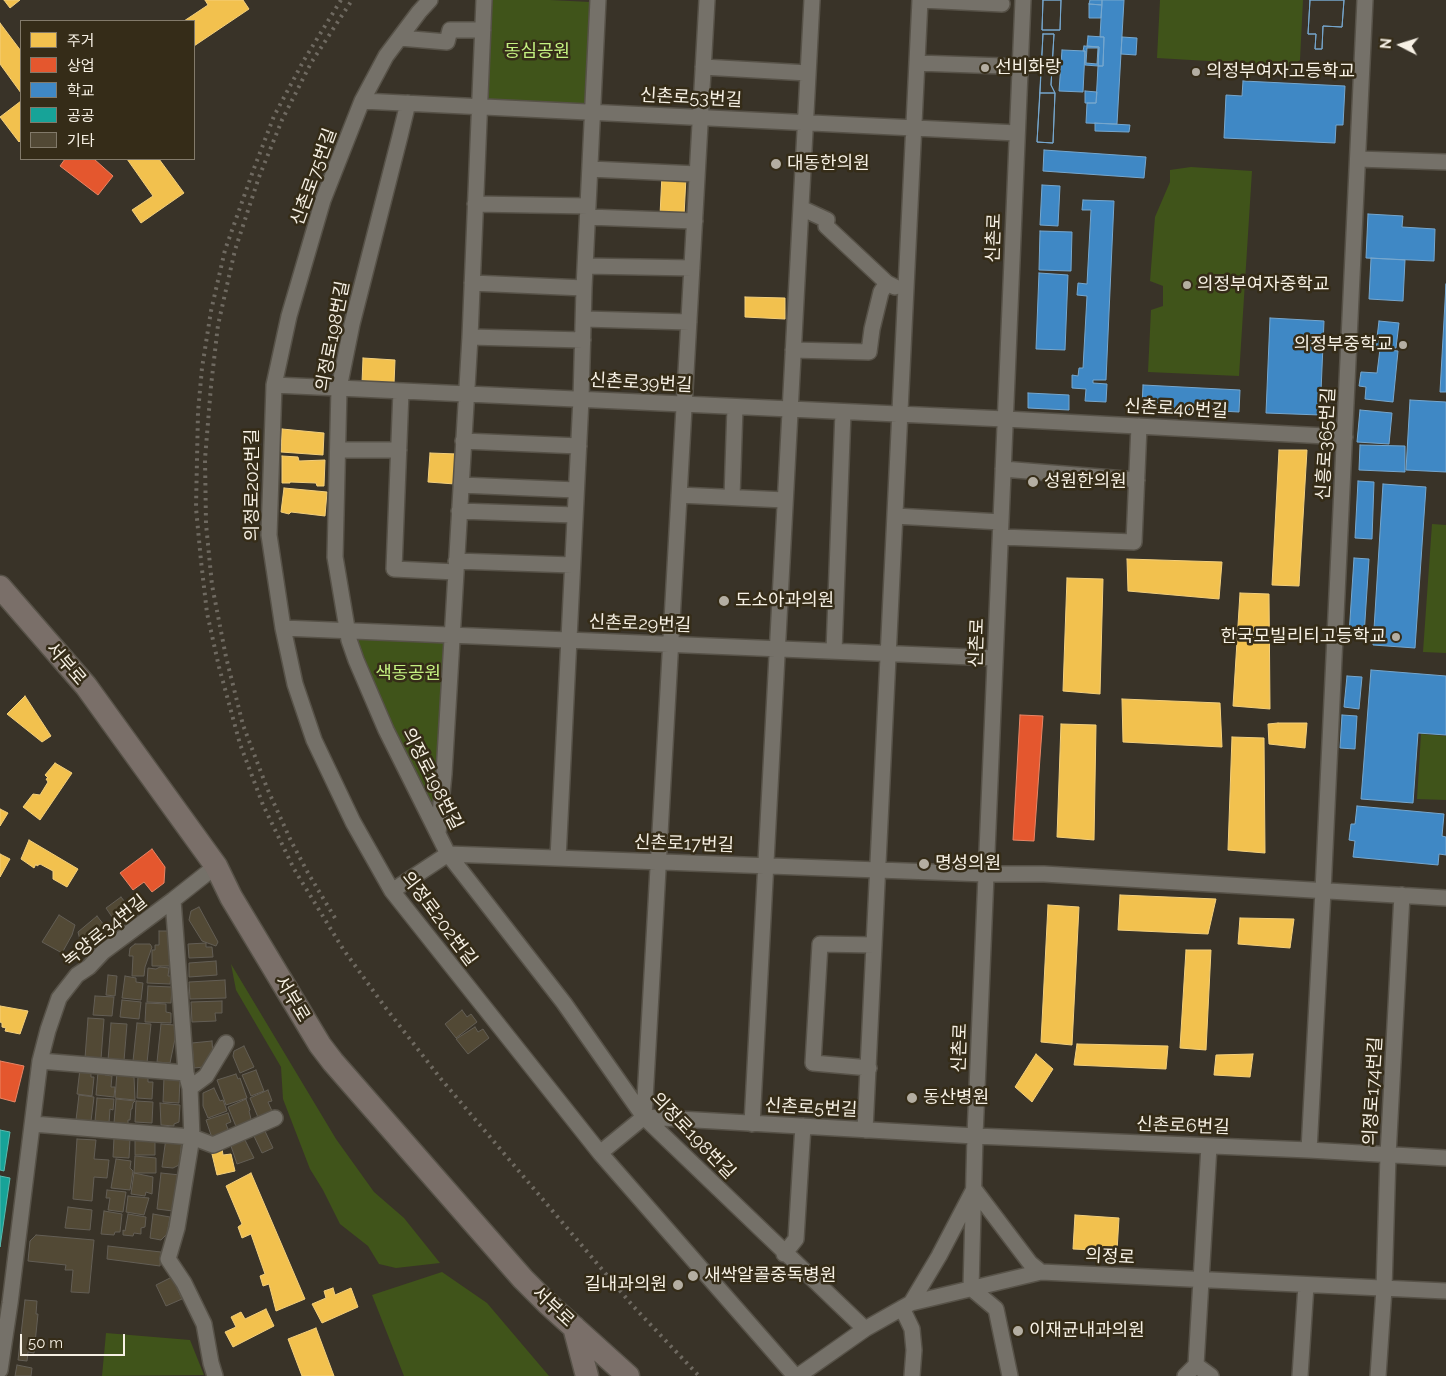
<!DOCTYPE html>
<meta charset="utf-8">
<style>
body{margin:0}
#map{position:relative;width:1446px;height:1376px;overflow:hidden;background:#393328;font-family:Raleway,"Noto Sans KR",sans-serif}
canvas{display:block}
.legend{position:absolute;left:20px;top:20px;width:175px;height:140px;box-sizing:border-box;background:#352c18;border:1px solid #827a6a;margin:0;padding:6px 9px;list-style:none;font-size:15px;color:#f6f0e4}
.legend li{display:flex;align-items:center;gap:10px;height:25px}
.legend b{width:25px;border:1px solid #827a6a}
.north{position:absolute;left:1376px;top:20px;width:50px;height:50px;-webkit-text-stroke:4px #352c18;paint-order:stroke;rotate:275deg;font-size:14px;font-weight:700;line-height:20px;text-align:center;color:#f6f0e4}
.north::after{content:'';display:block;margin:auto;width:18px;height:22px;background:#f6f0e4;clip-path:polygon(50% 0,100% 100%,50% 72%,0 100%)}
.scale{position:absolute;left:20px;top:1334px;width:105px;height:22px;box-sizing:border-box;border:2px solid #f6f0e4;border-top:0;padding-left:6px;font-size:15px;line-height:18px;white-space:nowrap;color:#f6f0e4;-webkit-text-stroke:4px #352c18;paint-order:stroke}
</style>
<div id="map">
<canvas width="1446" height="1376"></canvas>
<ul class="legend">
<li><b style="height:14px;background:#f2c14e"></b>주거</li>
<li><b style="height:14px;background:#e4572e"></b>상업</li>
<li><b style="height:14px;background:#3f88c5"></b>학교</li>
<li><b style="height:14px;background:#17a398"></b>공공</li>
<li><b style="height:14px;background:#524935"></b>기타</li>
</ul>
<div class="north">N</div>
<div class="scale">50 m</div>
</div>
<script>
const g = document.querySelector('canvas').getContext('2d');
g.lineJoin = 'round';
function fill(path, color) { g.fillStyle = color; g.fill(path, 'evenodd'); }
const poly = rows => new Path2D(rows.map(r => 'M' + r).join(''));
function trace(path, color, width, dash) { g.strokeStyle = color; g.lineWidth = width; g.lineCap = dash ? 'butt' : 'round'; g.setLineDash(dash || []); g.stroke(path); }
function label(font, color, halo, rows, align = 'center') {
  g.font = font + ' Raleway,"Noto Sans KR",sans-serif'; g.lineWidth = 5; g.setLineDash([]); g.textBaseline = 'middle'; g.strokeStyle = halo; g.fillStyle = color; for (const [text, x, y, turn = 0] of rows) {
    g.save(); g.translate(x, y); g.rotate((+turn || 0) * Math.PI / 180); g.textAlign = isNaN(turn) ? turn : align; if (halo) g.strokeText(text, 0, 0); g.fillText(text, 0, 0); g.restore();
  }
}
fill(poly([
 [490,0,550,0,590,2,585,106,484,102],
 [1160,0,1303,0,1300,60,1293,66,1157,58],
 [1191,167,1252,171,1239,376,1148,372,1151,310,1163,306,1163,286,1150,281,1155,217,1170,182,1170,170],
 [1432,524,1446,525,1446,653,1423,652],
 [354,633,447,639,437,816,373,686],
 [1421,734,1446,736,1446,800,1417,799],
 [231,964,336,1139,374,1192,404,1218,440,1263,396,1268,379,1264,368,1246,340,1224,323,1190,310,1169,283,1099,281,1067,236,990],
 [442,1272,487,1303,549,1376,404,1376,372,1295],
 [106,1333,190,1340,204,1375,102,1376]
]), '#40541a');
const homes = poly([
 [4,0,20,0,10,8,4,0],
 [205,0,243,0,249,9,194,46,194,21,184,21,208,5,205,0],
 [0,23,21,51,21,93,0,64,0,23],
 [21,101,21,140,19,142,0,117,21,101],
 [127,159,159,159,184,193,141,223,132,210,153,196,127,159],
 [662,175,686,177,684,216,660,215,662,175],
 [745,297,785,298,785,319,745,317,745,297],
 [363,358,395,360,394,384,362,383,363,358],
 [282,429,324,433,323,455,281,452,282,429],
 [1279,450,1307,450,1299,586,1272,585,1279,450],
 [430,453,457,454,455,484,428,482,430,453],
 [282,456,298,457,299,461,325,460,324,486,317,486,316,483,290,482,290,483,282,483,282,456],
 [284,488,327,492,325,516,291,512,289,514,281,512,284,488],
 [1127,559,1222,562,1219,599,1128,591,1127,559],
 [1067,578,1103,579,1100,694,1063,691,1067,578],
 [1240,593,1269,594,1270,709,1233,706,1240,593],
 [25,696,51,736,42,742,7,714,25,696],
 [1122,699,1220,703,1222,747,1123,742,1122,699],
 [1278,723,1307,723,1305,748,1269,744,1268,724,1278,723],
 [1061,724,1096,725,1094,840,1057,837,1061,724],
 [1232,737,1264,738,1265,853,1228,850,1232,737],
 [55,763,72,773,40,820,23,807,33,794,40,795,48,782,46,779,48,778,45,775,55,763],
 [0,809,8,813,0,826,0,809],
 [29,840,78,869,67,887,53,879,53,871,40,864,37,866,36,864,34,868,21,859,29,840],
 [0,854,10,859,0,877,0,854],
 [1120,895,1216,899,1208,934,1118,930,1120,895],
 [1048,905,1079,907,1072,1045,1041,1042,1048,905],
 [1240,918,1294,919,1290,948,1238,944,1240,918],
 [1186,950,1211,950,1206,1050,1180,1048,1186,950],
 [0,1006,28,1011,20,1034,5,1031,6,1028,2,1027,2,1023,0,1022,0,1006],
 [1077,1044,1168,1046,1166,1069,1074,1065,1077,1044],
 [1036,1054,1053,1069,1032,1102,1015,1087,1036,1054],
 [1253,1054,1250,1077,1214,1075,1216,1055,1253,1054],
 [222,1148,223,1155,231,1154,235,1171,217,1175,211,1150,222,1148],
 [251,1173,305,1299,276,1311,269,1284,263,1286,260,1276,265,1274,251,1234,242,1238,238,1227,242,1224,226,1186,251,1173],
 [1075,1215,1119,1218,1117,1251,1073,1249,1075,1215],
 [333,1288,335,1295,351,1288,358,1307,322,1323,312,1304,326,1298,324,1291,333,1288],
 [266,1309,274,1326,233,1347,225,1332,236,1327,231,1317,241,1312,245,1319,266,1309],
 [316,1328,334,1376,302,1376,288,1339,316,1328]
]);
fill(homes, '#f2c14e');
trace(homes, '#f3cf7b', 1);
const shops = poly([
 [65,159,94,159,113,176,98,195,60,166,65,159],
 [1020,715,1043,716,1034,841,1013,840,1020,715],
 [152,849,165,867,164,883,152,892,144,882,133,890,120,873,152,849],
 [0,1061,24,1066,15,1102,0,1098,0,1061]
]);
fill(shops, '#e4572e');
trace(shops, '#e98565', 1);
const schools = poly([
 [1043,0,1061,0,1060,30,1042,30,1043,0],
 [1043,0,1061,0,1060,30,1042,30,1043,0],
 [1090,0,1102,0,1102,5,1089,4,1090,0],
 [1102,0,1124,0,1117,124,1086,123,1087,103,1096,103,1098,66,1103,66,1104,37,1100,37,1102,0],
 [1310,0,1344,0,1342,27,1323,26,1322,49,1315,49,1316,34,1308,34,1310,0],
 [1310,0,1344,0,1342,27,1323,26,1322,49,1315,49,1316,34,1308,34,1310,0],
 [1089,4,1102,5,1101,18,1089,18,1089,4],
 [1043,34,1054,34,1051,85,1055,93,1053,143,1037,142,1043,34],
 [1043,34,1054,34,1051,85,1055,93,1040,93,1043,34],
 [1088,36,1104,37,1103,66,1098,66,1099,47,1087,46,1088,36],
 [1122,37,1137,38,1136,55,1121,54,1122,37],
 [1084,46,1099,47,1098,66,1085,65,1085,51,1083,51,1084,46],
 [1087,48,1098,48,1097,64,1086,63,1087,48],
 [1062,50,1085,51,1083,92,1059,91,1062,50],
 [1243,81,1345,86,1343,125,1336,125,1335,143,1224,138,1226,95,1242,96,1243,81],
 [1085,91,1097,92,1096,103,1085,103,1085,91],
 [1040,93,1055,93,1053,143,1037,142,1040,93],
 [1095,123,1130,125,1129,132,1095,131,1095,123],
 [1044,150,1146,157,1144,178,1043,171,1044,150],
 [1042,185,1060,186,1058,226,1040,225,1042,185],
 [1083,200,1114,201,1106,380,1093,380,1093,383,1107,384,1106,402,1085,401,1086,389,1072,388,1072,375,1078,376,1079,368,1083,368,1087,296,1077,295,1078,283,1087,284,1091,210,1082,210,1083,200],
 [1368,214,1403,216,1402,227,1435,229,1434,261,1366,258,1368,214],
 [1040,231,1072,232,1071,271,1039,270,1040,231],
 [1371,258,1405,260,1403,301,1369,299,1371,258],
 [1039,273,1068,275,1065,350,1036,349,1039,273],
 [1446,284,1446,392,1440,392,1446,284],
 [1270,318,1324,321,1320,415,1266,413,1270,318],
 [1379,321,1399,323,1396,348,1376,346,1379,321],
 [1380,349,1398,351,1393,402,1365,399,1366,387,1359,386,1361,372,1377,373,1380,349],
 [1143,385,1240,390,1239,412,1142,407,1143,385],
 [1028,393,1069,395,1069,410,1028,408,1028,393],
 [1410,400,1446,402,1446,472,1406,470,1410,400],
 [1360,410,1392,413,1389,444,1357,442,1360,410],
 [1360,445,1405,446,1405,472,1359,470,1360,445],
 [1358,481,1374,482,1372,539,1355,538,1358,481],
 [1383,484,1426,487,1415,648,1373,645,1383,484],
 [1354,558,1369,559,1364,636,1349,635,1354,558],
 [1371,670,1446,676,1446,735,1418,733,1413,803,1361,799,1371,670],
 [1347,676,1362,677,1359,709,1344,707,1347,676],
 [1342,715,1357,716,1355,749,1340,748,1342,715],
 [1357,806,1444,814,1442,836,1446,837,1446,855,1439,854,1438,865,1353,857,1355,841,1349,840,1351,824,1355,824,1357,806]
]);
fill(schools, '#3f88c5');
trace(schools, '#76a7ce', 1);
const public = poly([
 [0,1130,10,1132,4,1171,0,1170,0,1130],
 [0,1176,10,1178,0,1247,0,1176]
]);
fill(public, '#17a398');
trace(public, '#5abaaf', 1);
const building = poly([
 [121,897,129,907,122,911,126,916,120,920,116,914,112,917,106,908,121,897],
 [199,907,218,942,216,946,202,941,189,920,191,911,199,907],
 [59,915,75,925,72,935,62,953,42,942,59,915],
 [97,916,107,929,81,944,78,932,97,916],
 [159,931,168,931,171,966,152,966,152,950,155,950,155,945,159,945,159,931],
 [206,943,206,947,212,947,213,957,189,958,188,944,206,943],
 [135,944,150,944,152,947,145,967,144,976,132,976,133,956,129,956,130,948,135,944],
 [216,961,217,975,189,977,189,963,216,961],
 [160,967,169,968,168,976,171,976,170,984,147,983,148,968,156,969,160,967],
 [108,975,117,976,115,996,106,995,108,975],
 [125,976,136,978,136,982,143,983,141,1000,122,998,125,976],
 [225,980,226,998,190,999,189,982,225,980],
 [148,986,172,987,171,1003,147,1002,148,986],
 [95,996,114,997,112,1016,93,1015,95,996],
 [122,1000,141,1002,139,1019,120,1017,122,1000],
 [222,1001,222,1013,215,1013,216,1021,192,1022,191,1002,222,1001],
 [146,1003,166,1004,166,1012,171,1013,171,1023,145,1022,146,1003],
 [462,1010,467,1017,471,1014,477,1022,456,1038,445,1024,462,1010],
 [88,1018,104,1019,101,1059,85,1058,88,1018],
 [111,1023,127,1024,124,1061,108,1060,111,1023],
 [137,1023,151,1024,147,1063,133,1061,137,1023],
 [161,1024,175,1025,175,1039,170,1063,157,1062,161,1024],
 [475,1027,478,1032,483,1029,489,1038,468,1054,456,1039,475,1027],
 [212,1041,213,1056,209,1056,204,1067,194,1068,192,1043,212,1041],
 [244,1046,254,1067,240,1073,233,1056,234,1051,244,1046],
 [80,1069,91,1070,91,1077,94,1077,92,1096,77,1094,80,1069],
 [256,1070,264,1091,251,1096,242,1075,256,1070],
 [98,1072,105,1072,105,1075,112,1076,111,1087,115,1087,114,1097,96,1095,98,1072],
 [117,1072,127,1073,128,1076,134,1077,135,1100,115,1098,117,1072],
 [236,1074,238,1079,240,1078,247,1098,226,1105,217,1080,236,1074],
 [138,1076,148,1076,148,1082,153,1082,152,1099,137,1098,138,1076],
 [164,1077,180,1078,179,1103,163,1102,164,1077],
 [214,1088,220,1101,223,1100,227,1111,208,1118,203,1106,203,1093,214,1088],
 [268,1090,272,1101,268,1102,272,1111,260,1122,250,1098,268,1090],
 [79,1095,94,1097,91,1121,76,1120,79,1095],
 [97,1098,114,1099,113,1110,110,1109,109,1123,95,1121,97,1098],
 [116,1099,135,1101,133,1103,132,1109,131,1109,130,1120,128,1120,128,1124,114,1123,116,1099],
 [246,1099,250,1110,249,1111,252,1123,237,1129,228,1107,246,1099],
 [136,1101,153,1102,152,1123,135,1122,136,1101],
 [160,1103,180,1105,179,1122,174,1124,174,1126,161,1125,160,1103],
 [228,1113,231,1122,226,1124,229,1132,212,1138,206,1120,228,1113],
 [264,1129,273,1148,262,1153,253,1134,264,1129],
 [114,1138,130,1139,129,1158,113,1157,114,1138],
 [135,1138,155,1138,155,1155,135,1155,135,1138],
 [166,1138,182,1140,179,1165,173,1168,162,1167,166,1138],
 [77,1139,96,1140,94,1159,109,1160,107,1178,94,1177,92,1201,73,1199,77,1139],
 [245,1140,254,1158,237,1164,230,1143,236,1141,237,1143,245,1140],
 [135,1156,156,1158,156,1173,134,1173,135,1156],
 [116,1159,131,1161,130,1168,133,1171,130,1190,111,1188,116,1159],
 [134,1173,153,1177,152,1194,146,1192,145,1196,131,1194,134,1173],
 [161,1173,180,1175,178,1192,175,1191,173,1211,157,1209,161,1173],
 [107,1190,126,1192,123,1212,108,1210,110,1198,106,1198,107,1190],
 [128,1196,149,1198,144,1215,126,1212,128,1196],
 [68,1207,92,1210,90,1230,65,1228,68,1207],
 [104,1211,122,1214,120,1232,115,1232,114,1235,101,1234,104,1211],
 [128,1214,146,1217,145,1227,141,1228,141,1234,134,1233,133,1236,123,1235,123,1230,125,1231,128,1214],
 [153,1214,170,1217,167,1234,161,1240,150,1238,153,1214],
 [36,1235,94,1240,89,1293,71,1292,73,1270,65,1270,66,1265,28,1261,30,1241,36,1235],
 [108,1246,161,1252,160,1266,107,1259,108,1246],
 [172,1277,182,1299,166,1306,156,1285,172,1277],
 [25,1300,37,1301,36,1314,38,1314,34,1353,28,1352,27,1361,18,1360,25,1300],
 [17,1365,32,1368,31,1376,15,1376,17,1365]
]);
fill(building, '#524935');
trace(building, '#635e55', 1);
const minor = poly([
 [430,0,419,12,386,56,362,101,323,200,289,316,274,385,269,535,283,628,295,684,314,740,353,822,392,891,600,1153,795,1376],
 [921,0,1002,4],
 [400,38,447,42,450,30,483,30],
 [917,63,1003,66],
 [703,67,808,73],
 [362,101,1017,133],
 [408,103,400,136,352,324,339,388,335,557,349,640,356,660,386,730,448,854,564,1003,644,1117,865,1329],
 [1358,159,1446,162],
 [590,169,697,174],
 [475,204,588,206],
 [801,208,827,220,826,226,887,283,895,287],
 [588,217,695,221],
 [586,266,692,268],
 [472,283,584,288],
 [584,319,689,322],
 [470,337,583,340],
 [793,350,869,352,872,329,881,292,887,283],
 [274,385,1005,419,1345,437],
 [401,391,394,569,456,572],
 [463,441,579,446],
 [338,450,399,450],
 [1003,469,1137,480],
 [461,485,576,490],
 [679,495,785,500],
 [732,497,735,407],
 [459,511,575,515],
 [895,516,1001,522],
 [1001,537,1134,542,1139,426],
 [456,561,572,565],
 [283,628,995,658],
 [834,651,843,412],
 [438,833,444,774,470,337,484,0],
 [558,858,581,399,584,288,598,0],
 [392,891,448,854,986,874,1044,874,1446,898],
 [173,900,186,1073,190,1088,192,1137,177,1228,168,1259,184,1283,204,1324,211,1363,215,1376],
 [40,1061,186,1073],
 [869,1068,813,1063,820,944,874,945],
 [190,1088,206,1076,226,1043],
 [644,1117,975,1136,1309,1150,1446,1158],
 [33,1124,192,1137,213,1145,275,1118],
 [752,1124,812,0],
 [865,1130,920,0],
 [1309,1150,1323,891,1365,0],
 [600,1153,644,1117,707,0],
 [784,1254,796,1239,803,1126],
 [971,1288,975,1136,1023,0],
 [971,1288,996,1309,1010,1376],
 [911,1303,939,1256,974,1189,1030,1263,1041,1272],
 [902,1308,912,1329,914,1350,912,1376],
 [1196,1365,1211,1376],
 [0,1370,10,1303,40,1061,48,1030,59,998,77,975,89,967,103,952,173,900,216,866],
 [798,1376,865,1329,911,1303,1041,1272,1446,1291],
 [1185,1376,1196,1365,1209,1146],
 [1300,1376,1306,1285],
 [1378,1376,1384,1289,1388,1155,1402,895]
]);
const primary = poly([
 [0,587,86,686,216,866,231,897,320,1045,333,1062,523,1279,547,1303,628,1376],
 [574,1327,587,1376]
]);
trace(minor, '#575248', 18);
trace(primary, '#575248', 25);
trace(minor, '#757169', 15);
trace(primary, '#7a6f69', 22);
trace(poly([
 [341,0,304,60,274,116,253,171,225,250,211,311,202,368,198,412,196,508,201,561,207,613,219,667,240,744,263,805,294,869,343,949,385,1007,441,1079,633,1306,699,1376],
 [335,918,308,873,291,841,267,788,243,725,226,657,212,585,206,524,205,459,211,386,218,325,235,250,259,177,282,120,311,63,352,0]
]), '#6f6a61', 4, [2.5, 5]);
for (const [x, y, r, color] of [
 [985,68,5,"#b4aea2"],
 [1196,72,5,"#b4aea2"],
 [776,164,6,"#b4aea2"],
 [1187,285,5,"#b4aea2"],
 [1403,345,5,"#b4aea2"],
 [1033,482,6,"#b4aea2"],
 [724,601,6,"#b4aea2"],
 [1396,637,5,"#b4aea2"],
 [924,864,6,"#b4aea2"],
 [912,1098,6,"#b4aea2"],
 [693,1276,6,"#b4aea2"],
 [678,1285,6,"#b4aea2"],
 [1018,1331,6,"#b4aea2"]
]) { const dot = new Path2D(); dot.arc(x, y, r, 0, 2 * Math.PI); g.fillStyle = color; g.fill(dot); trace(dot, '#352c18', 2); }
label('18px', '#c4f181', '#352c18', [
 ["동심공원",537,52],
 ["색동공원",408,674]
]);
label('18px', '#f6f0e4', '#352c18', [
 ["선비화랑",995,68],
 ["의정부여자고등학교",1206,72],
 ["대동한의원",787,164],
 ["의정부여자중학교",1197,285],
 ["의정부중학교",1393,345,"right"],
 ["성원한의원",1044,482],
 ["도소아과의원",735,601],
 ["한국모빌리티고등학교",1386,637,"right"],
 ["명성의원",935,864],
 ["동산병원",923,1098],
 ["새싹알콜중독병원",704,1276],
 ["길내과의원",667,1285,"right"],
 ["이재균내과의원",1029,1331]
], 'left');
label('18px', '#f6f0e4', '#352c18', [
 ["신촌로53번길",691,98,3],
 ["신촌로75번길",314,177,-70],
 ["신촌로",994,238,-88],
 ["의정로198번길",333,336,-79],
 ["신촌로39번길",641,383,3],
 ["신촌로40번길",1176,409,3],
 ["신흥로365번길",1326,444,-87],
 ["의정로202번길",253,485,-90],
 ["신촌로29번길",640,624,2],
 ["신촌로",977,643,-88],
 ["서부로",66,664,49],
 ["의정로198번길",432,779,63],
 ["신촌로17번길",684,844,2],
 ["의정로202번길",439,919,53],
 ["녹양로34번길",105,931,-39],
 ["서부로",292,999,59],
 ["신촌로",960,1048,-88],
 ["의정로174번길",1373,1091,-87],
 ["신촌로5번길",811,1108,3],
 ["신촌로6번길",1183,1126,2],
 ["의정로198번길",693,1136,46],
 ["의정로",1110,1257,3],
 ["서부로",553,1307,43]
]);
</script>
